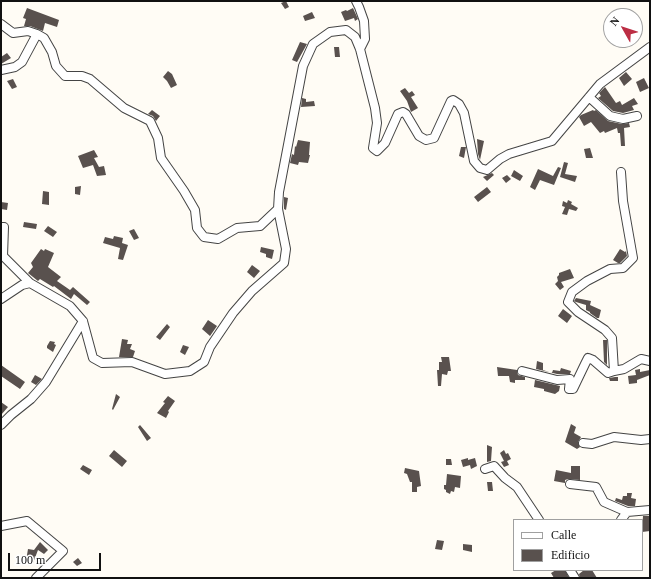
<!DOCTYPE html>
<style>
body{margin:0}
#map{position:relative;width:651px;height:579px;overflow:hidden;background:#fffcf5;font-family:Georgia,serif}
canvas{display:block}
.frame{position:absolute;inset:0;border:2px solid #111;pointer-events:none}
.legend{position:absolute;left:513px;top:519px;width:130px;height:52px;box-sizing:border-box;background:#fff;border:1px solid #a0a0a0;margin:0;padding:5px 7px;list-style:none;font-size:12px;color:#111}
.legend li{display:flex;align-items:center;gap:8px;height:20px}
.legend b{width:20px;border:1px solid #a0a0a0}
.north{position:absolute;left:603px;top:8px;width:40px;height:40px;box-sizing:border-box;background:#fff;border:1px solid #a0a0a0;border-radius:50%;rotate:309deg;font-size:11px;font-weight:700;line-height:16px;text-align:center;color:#111}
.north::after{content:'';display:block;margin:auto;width:14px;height:18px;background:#bc2e44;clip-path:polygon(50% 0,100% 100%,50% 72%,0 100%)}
.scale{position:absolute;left:8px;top:553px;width:93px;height:18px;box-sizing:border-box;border:2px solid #111;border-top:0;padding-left:5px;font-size:12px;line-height:14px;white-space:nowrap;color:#111;-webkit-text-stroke:3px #fff;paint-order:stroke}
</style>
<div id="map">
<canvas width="651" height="579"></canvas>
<div class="frame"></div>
<ul class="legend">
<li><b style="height:5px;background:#fff"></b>Calle</li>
<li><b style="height:11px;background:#59514e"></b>Edificio</li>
</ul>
<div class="north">N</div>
<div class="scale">100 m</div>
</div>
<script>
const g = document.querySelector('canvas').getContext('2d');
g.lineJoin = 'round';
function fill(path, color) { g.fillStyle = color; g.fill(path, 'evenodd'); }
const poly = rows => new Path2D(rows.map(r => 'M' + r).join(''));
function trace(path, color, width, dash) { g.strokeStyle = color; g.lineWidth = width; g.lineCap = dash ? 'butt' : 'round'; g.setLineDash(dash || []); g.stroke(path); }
fill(poly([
 [286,1,289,7,285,9,281,3],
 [27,8,59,20,57,27,45,23,43,31,30,26,24,26,26,19,23,18],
 [353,8,358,19,355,21,354,18,345,21,341,12,346,10,347,11],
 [312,12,315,18,305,21,303,16],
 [300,42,307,44,297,62,292,60],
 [334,47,339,47,340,57,335,57],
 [7,53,11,58,1,64,1,57],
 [168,71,172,74,177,85,171,88,167,81,163,77],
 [626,72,632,79,624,86,619,78],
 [644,78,649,88,640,92,636,82],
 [13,79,17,87,12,89,7,81],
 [605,87,616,103,620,101,622,105,634,98,638,104,632,106,634,110,623,113,613,111,598,98,601,96,599,93],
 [405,88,409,93,412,91,415,95,411,97,418,108,411,112,407,101,400,91],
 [302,98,306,99,306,102,314,101,315,106,301,107],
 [152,110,160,116,156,121,153,116,148,114],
 [593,110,594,111,596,110,608,121,622,124,629,123,630,127,624,128,625,146,621,146,620,133,618,133,617,128,605,133,604,131,600,133,591,122,584,126,579,117,581,115],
 [477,139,484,141,480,160,478,154],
 [298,140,310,142,309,155,310,155,308,163,299,162,298,165,290,163,292,154,294,155,295,146,296,147],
 [461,147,466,147,464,158,459,156],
 [590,148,593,158,586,158,584,149],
 [94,150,98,157,94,158,99,167,104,166,106,175,97,176,93,165,83,168,78,156],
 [564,162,568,163,565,174,577,176,575,182,560,177],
 [558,167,561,168,554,185,540,180,535,190,530,187,538,169,553,176],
 [514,170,523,176,520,181,511,176],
 [492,173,494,175,487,181,483,177],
 [507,175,511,179,506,183,502,178],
 [81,186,80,195,75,194,75,187],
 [487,187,491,192,478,202,474,197],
 [43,191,49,192,49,205,42,204],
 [284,197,288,198,286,210,284,209],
 [568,200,572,202,571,204,578,208,576,211,569,209,567,215,562,214,565,207,562,206,563,201,567,203],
 [1,202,8,203,7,210,1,209],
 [24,222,37,224,36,229,23,227],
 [48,226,57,232,53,237,44,231],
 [134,229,139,238,134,240,129,231],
 [114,236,123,238,122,243,128,245,123,260,118,259,120,248,103,243,105,237,113,239],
 [261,247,274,250,272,259,266,257,266,254,260,252],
 [41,249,44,251,45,249,54,253,48,267,61,277,57,281,70,290,73,287,90,302,87,305,74,294,71,299,54,286,53,287,40,279,38,281,28,273,33,267,31,263],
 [620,249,625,252,626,251,627,256,620,263,618,263,613,260],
 [252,265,260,271,254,278,247,272],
 [570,269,574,278,561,282,564,287,560,290,555,284,558,281,557,277,559,275,559,273],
 [576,298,591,301,590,305,601,310,599,318,597,318,590,313,590,312,586,310,586,305,576,302,574,301],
 [563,309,572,316,567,323,558,316],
 [208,320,217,326,210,336,202,329],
 [167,324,170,327,160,340,156,337],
 [122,339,128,340,127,344,132,344,130,349,135,351,133,357,119,357],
 [603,340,607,340,607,365,604,362],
 [50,341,55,342,54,344,56,345,53,352,47,348,47,346],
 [183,345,189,347,185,355,180,352],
 [441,357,449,357,451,371,448,371,447,375,442,374,441,386,438,386,437,370,439,370,439,362,442,362],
 [537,361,543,363,543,370,552,373,553,370,560,371,561,368,571,371,570,374,557,374,536,369],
 [1,365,25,382,20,389,1,376],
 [497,367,517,370,518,375,525,377,525,380,515,380,515,383,510,382,509,376,498,376],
 [640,369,640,372,650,370,650,375,637,380,637,383,629,384,628,376,636,375,635,370],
 [35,375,42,379,36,385,31,382],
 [615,377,618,377,618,381,610,381,609,378],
 [535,380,560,386,559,391,555,394,544,391,544,389,534,387],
 [116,394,120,397,113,410,112,409],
 [168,396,175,401,168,411,169,412,166,418,157,413,165,403,163,402],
 [1,402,8,407,1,415],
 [571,424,576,427,574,433,581,437,578,442,580,447,577,449,565,442],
 [140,425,151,438,147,441,138,427],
 [487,445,492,447,491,461,487,462],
 [114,450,127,461,122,467,109,456],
 [504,450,506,454,508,453,511,459,507,461,509,465,504,467,501,462,504,461,500,453],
 [468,458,468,460,475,458,477,466,471,469,470,465,463,467,461,460],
 [446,459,451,459,452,465,446,465],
 [83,465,92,470,89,475,80,469],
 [571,466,580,466,580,480,568,479,565,480,565,483,554,481,556,470,571,473],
 [405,468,419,471,421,486,417,487,417,492,412,492,412,482,410,482,407,474,404,473],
 [447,474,461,476,460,488,455,487,454,492,451,491,450,494,446,492,446,490,444,489,444,485,446,485],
 [487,482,492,482,493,491,488,491],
 [627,493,632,493,631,498,636,499,635,506,628,506,615,501,616,498,622,500,623,496,627,496],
 [643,516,650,516,650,531,642,532],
 [437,540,444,541,442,550,435,549],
 [40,542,48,550,44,554,38,550,33,563,26,561,28,549,34,550],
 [463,544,472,545,472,552,463,550],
 [78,558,82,563,77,566,73,562],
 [556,570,565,570,569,578,554,578,551,573],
 [584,570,592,570,597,578,580,578,579,574]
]), '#59514e');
const minor = poly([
 [356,1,359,7,364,21,365,39,360,49],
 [1,24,13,33,28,31,37,34,44,38,52,52,56,66,65,76,82,76,90,79,124,108,150,121,158,138,161,158,184,191,195,210,197,228,204,237,218,239,237,228,260,226,278,209],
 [1,70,15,67,22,62,37,34],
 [589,97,610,116,623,119,637,116],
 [621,172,623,201,633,258,623,268,610,269,587,281,572,292,568,302,578,312,605,330,612,338,614,371,624,369,641,359,650,361],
 [1,227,4,227,3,256,30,283],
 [1,299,22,285,30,283,70,306,83,321,93,358,102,363,132,362,165,374,190,371,204,362,210,347,233,313,252,291,284,263,286,249,278,209,279,192,303,66,313,44,330,32,346,30,355,37,360,49,375,108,377,123,373,148,377,151,385,143,398,114,403,112,406,114,419,136,426,140,434,138,451,101,453,100,459,104,464,113,474,161,480,168,487,170,500,159,509,154,552,141,600,84,650,47],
 [522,371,557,380,570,379,569,389,573,389,585,364,588,358,593,360,608,373,614,371],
 [1,425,11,415,31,399,46,382,83,321],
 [583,443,592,444,614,437,641,440,650,439],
 [485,469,494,466,505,478,517,487,539,520],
 [570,484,596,487,604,502,627,512],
 [621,520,627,512,650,510],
 [1,526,27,521,63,551,36,578],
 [570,570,575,578]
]);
trace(minor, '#444', 10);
trace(minor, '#fff', 8);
</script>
